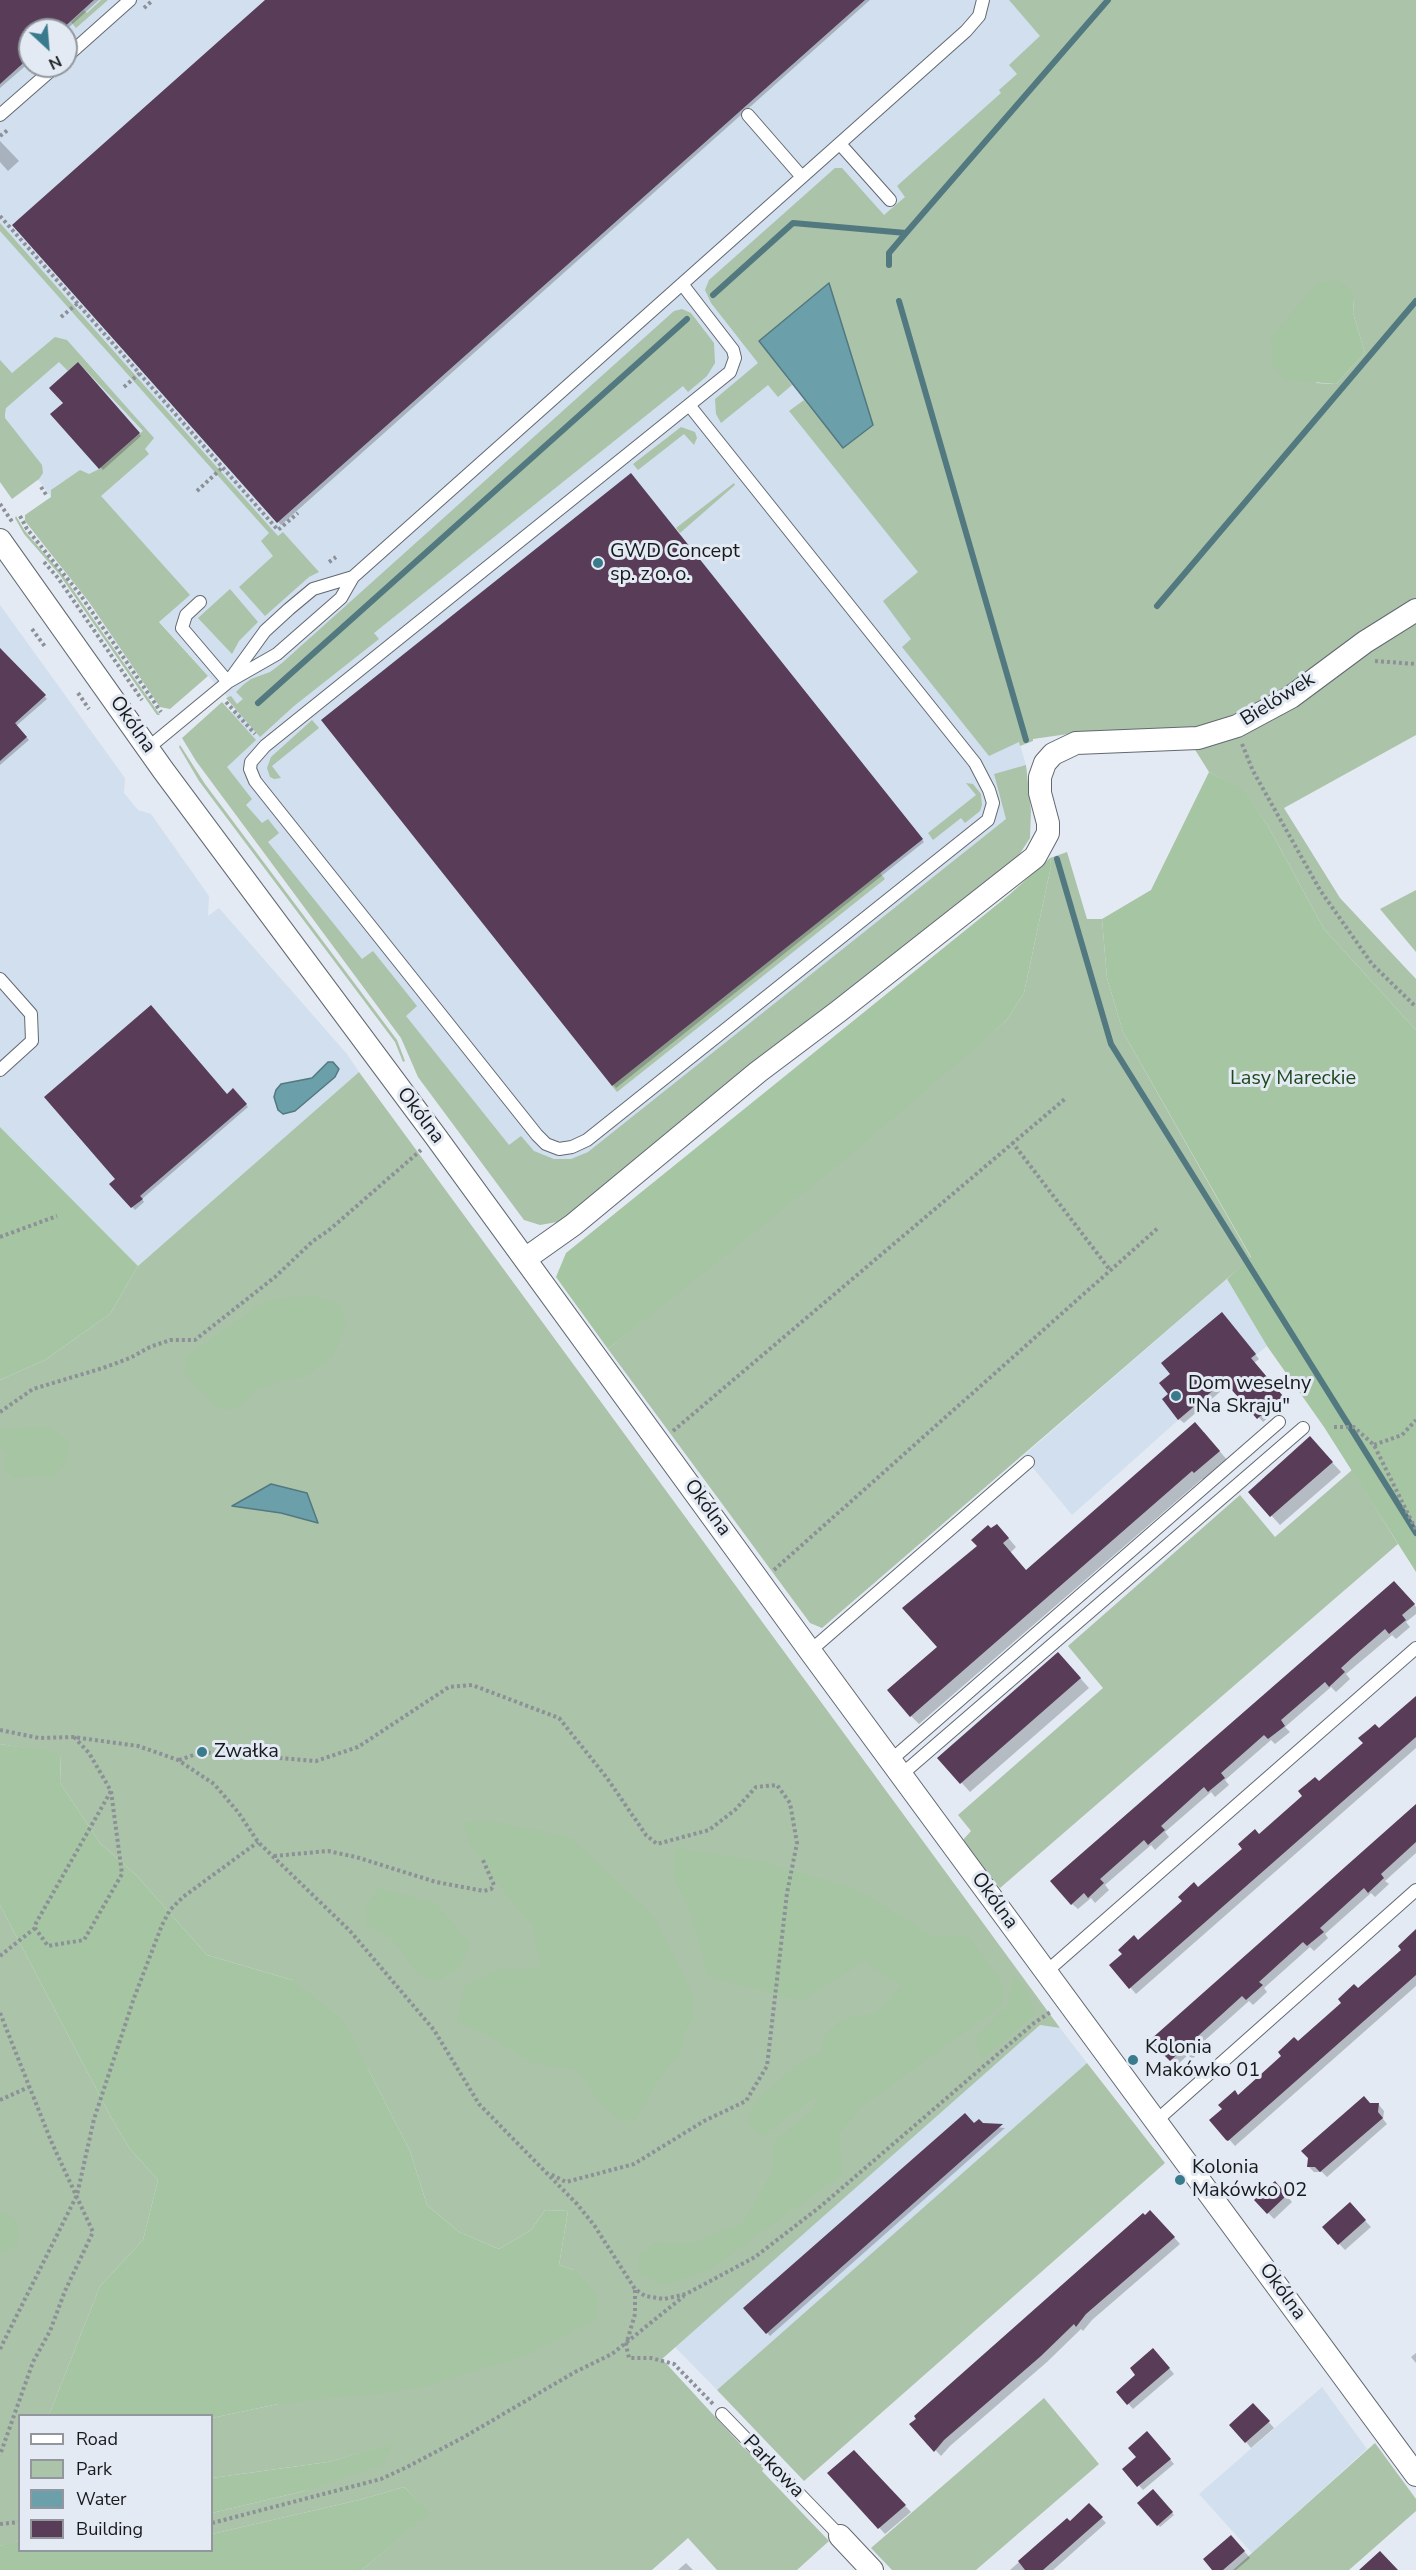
<!DOCTYPE html>
<meta charset="utf-8">
<style>
body{margin:0}
#map{position:relative;width:1416px;height:2570px;overflow:hidden;background:#e3eaf3;font-family:"Nunito Sans",sans-serif}
canvas{display:block}
.legend{position:absolute;left:18px;top:2414px;width:195px;height:138px;box-sizing:border-box;background:#e3eaf3;border:2px solid #92979e;margin:0;padding:8px 10px;list-style:none;font-size:18px;color:#181b1e}
.legend li{display:flex;align-items:center;gap:12px;height:30px}
.legend b{width:30px;border:2px solid #92979e}
.north{position:absolute;left:18px;top:18px;width:60px;height:60px;box-sizing:border-box;background:#e3eaf3;border:2px solid #92979e;border-radius:50%;rotate:154deg;font-size:16px;font-weight:700;line-height:24px;text-align:center;color:#181b1e}
.north::after{content:'';display:block;margin:auto;width:21px;height:27px;background:#397b8c;clip-path:polygon(50% 0,100% 100%,50% 72%,0 100%)}
</style>
<div id="map">
<canvas width="1416" height="2570"></canvas>
<ul class="legend">
<li><b style="height:8px;background:#fff"></b>Road</li>
<li><b style="height:16px;background:#abc3a9"></b>Park</li>
<li><b style="height:16px;background:#6ba0aa"></b>Water</li>
<li><b style="height:16px;background:#583c58"></b>Building</li>
</ul>
<div class="north">N</div>
</div>
<script>
const g = document.querySelector('canvas').getContext('2d');
g.lineJoin = 'round';
function fill(path, color) { g.fillStyle = color; g.fill(path, 'evenodd'); }
const poly = rows => new Path2D(rows.map(r => 'M' + r).join(''));
function trace(path, color, width, dash) { g.strokeStyle = color; g.lineWidth = width; g.lineCap = dash ? 'butt' : 'round'; g.setLineDash(dash || []); g.stroke(path); }
function label(font, color, halo, rows, align = 'center') {
  g.font = font + ' "Nunito Sans",sans-serif'; g.lineWidth = 6; g.setLineDash([]); g.textBaseline = 'middle'; g.strokeStyle = halo; g.fillStyle = color; for (const [text, x, y, turn = 0] of rows) {
    g.save(); g.translate(x, y); g.rotate((+turn || 0) * Math.PI / 180); g.textAlign = isNaN(turn) ? turn : align; if (halo) g.strokeText(text, 0, 0); g.fillText(text, 0, 0); g.restore();
  }
}
fill(poly([
 [0,0,1009,0,1041,36,1010,65,1017,74,949,507,1026,765,1031,811,524,1220,418,1077,415,1048,196,746,237,708,70,522,0,429],
 [30,30,66,30,66,66,30,66],
 [0,605,125,778,124,793,138,810,151,814,209,896,208,916,219,908,347,1054,359,1072,138,1266,0,1127],
 [1227,1279,1267,1346,1185,1414,1072,1515,1023,1456],
 [1040,2025,1060,2028,1087,2063,717,2390,675,2347],
 [1322,2387,1367,2449,1252,2553,1199,2494]
]), '#d2dfee');
fill(poly([
 [101,0,108,0,76,28,71,22,84,10,87,13],
 [1009,0,1416,0,1416,603,1253,711,1193,730,1082,732,1033,739,1033,741,1020,746,1019,742,989,756,902,647,911,639,883,601,918,572,789,411,804,400,843,448,759,341,792,385,778,397,768,385,721,423,716,414,715,399,758,363,711,303,705,290,709,280,835,168,842,168,884,215,905,197,897,186,1001,93,999,90,1017,74,1009,65,1040,36],
 [1354,299,1353,313,1365,353,1336,384,1316,383],
 [0,223,278,536,283,532,319,572,309,577,265,616,239,587,273,556,261,541,269,533,0,231],
 [682,309,691,313,714,343,715,363,707,376,688,392,683,386,374,633,379,639,294,706,260,737,226,698,231,696,237,704,243,699,236,692,243,685,251,679,270,672,282,663,674,311],
 [55,337,67,340,154,438,145,449,149,454,101,496,190,595,159,622,208,676,170,709,160,707,89,602,25,521,25,515,51,497,51,490,80,470,89,474,99,469,143,431,78,362,68,371,59,362,6,408,5,414,5,418,42,465,43,473,39,479,12,499,0,482,0,360,12,373],
 [681,427,695,432,697,438,694,445,684,434,638,470,633,464],
 [734,483,735,485,680,533,676,528],
 [16,516,25,531,62,574,160,715,157,715,59,574,24,534,15,518],
 [230,589,258,622,239,641,232,654,198,618],
 [1416,617,1416,735,1284,808,1340,898,1416,979,1416,1030,1324,929,1268,826,1243,790,1209,772,1192,745],
 [222,702,256,740,227,767,252,799,246,805,262,823,268,819,279,833,268,842,362,959,373,951,417,1006,406,1016,509,1145,521,1136,534,1151,554,1159,571,1159,588,1152,1006,819,994,774,1026,765,1031,811,1030,838,1019,855,999,874,573,1214,557,1222,540,1225,524,1220,418,1077,401,1038,196,761,182,738],
 [312,720,319,728,272,766,281,778,274,779,270,777,267,768,271,757],
 [180,745,205,784,397,1040,405,1061,403,1062,395,1042,199,781,179,747],
 [966,783,973,784,981,794,982,805,980,811,965,823,961,818,933,840,928,833,976,795],
 [1067,852,1087,919,1102,919,1107,978,1123,1032,1251,1258,822,1628,810,1623,608,1349,1006,1021,1024,993,1051,866,1050,858],
 [880,873,885,879,617,1092,612,1086],
 [1416,890,1416,952,1380,909],
 [359,1072,1060,2028,1040,2025,662,2359,743,2447,765,2467,762,2471,829,2541,797,2570,717,2570,688,2538,652,2570,362,2570,429,2513,404,2487,359,2500,212,2534,212,2513,304,2491,393,2444,328,2462,212,2478,212,2418,278,2404,574,2270,559,2265,568,2211,545,2210,531,2230,499,2249,459,2232,427,2205,410,2151,368,2069,292,1980,207,1955,137,1876,100,1843,60,1783,61,1754,0,1744,0,1380,45,1360,110,1314,138,1266],
 [1352,1470,1398,1544,1000,1888,962,1841,971,1831,958,1815,1103,1688,1068,1646,1240,1495,1275,1537],
 [0,1905,112,2119,130,2149,158,2180,143,2240,100,2286,49,2415,20,2416,19,2541,0,2546],
 [1087,2063,1165,2163,804,2481,717,2390],
 [1044,2398,1099,2464,976,2570,892,2570,871,2548],
 [1375,2443,1416,2499,1416,2511,1349,2570,1233,2570]
]), '#abc3a9');
fill(poly([
 [1337,280,1350,289,1354,299,1353,313,1365,353,1336,384,1287,380,1276,370,1272,359,1271,337,1318,283],
 [1209,772,1243,789,1268,826,1324,929,1416,1030,1416,1572,1324,1427,1267,1346,1227,1279,1251,1257,1123,1032,1107,978,1102,919,1151,890],
 [1050,858,1051,866,1024,993,1006,1021,845,1159,608,1349,556,1277,566,1253,1009,895],
 [0,1127,138,1266,110,1314,45,1360,0,1380],
 [315,1296,339,1304,347,1323,333,1356,307,1375,259,1388,238,1407,227,1409,217,1407,184,1373,188,1355,269,1299],
 [33,1426,50,1428,69,1442,66,1465,51,1476,16,1478,4,1468,6,1454,0,1447,0,1430],
 [0,1744,61,1753,60,1783,100,1843,137,1876,207,1955,292,1980,344,2022,410,2151,427,2205,459,2232,499,2249,531,2230,545,2210,568,2211,559,2265,574,2270,597,2295,597,2319,530,2354,417,2389,278,2404,212,2418,212,2416,49,2415,100,2286,143,2240,158,2180,130,2149,112,2119,0,1905],
 [484,1820,569,1837,653,1916,671,1950,693,1996,694,2015,685,2030,680,2052,655,2085,634,2121,619,2119,599,2101,579,2071,533,2063,489,2036,457,2021,464,1988,497,1969,541,1969,532,1925,498,1884,470,1843,463,1824],
 [675,1848,761,1861,859,1890,931,1936,969,1937,1002,1983,1003,2004,861,2107,839,2133,842,2174,709,2270,664,2285,639,2273,639,2255,656,2242,693,2243,744,2222,773,2170,774,2142,811,2111,816,2103,815,2097,762,2136,746,2120,757,2101,793,2068,821,2051,824,2036,843,2019,876,2013,901,1986,864,1962,800,2001,709,1977,686,1900,674,1879],
 [379,1888,436,1904,470,1944,460,1968,437,1981,420,1976,393,1940,367,1925,366,1906],
 [1014,1976,1025,1987,1035,2014,981,2059,975,2038,1007,2007],
 [4,2211,15,2220,19,2234,16,2247,0,2253,0,2212],
 [394,2443,382,2465,304,2491,212,2513,212,2478,328,2462],
 [404,2487,430,2513,362,2570,0,2570,0,2546,9,2543,19,2541,20,2550,212,2550,212,2534,359,2500]
]), '#a6c5a3');
const water = poly([
 [829,283,873,425,843,448,759,341,829,283],
 [328,1062,333,1062,339,1069,335,1077,295,1111,283,1114,278,1110,274,1097,276,1090,281,1084,312,1078,328,1062],
 [271,1484,307,1493,318,1523,281,1513,232,1506,271,1484]
]);
fill(water, '#6ba0aa');
trace(water, '#527880', 1.5);
fill(poly([
 [0,0,99,0,66,30,30,30,30,62,0,88],
 [267,0,870,0,281,525,14,225],
 [0,141,19,161,8,171,0,162],
 [78,364,141,436,103,470,52,414,65,403],
 [633,478,924,842,616,1088,323,721],
 [0,648,47,699,16,726,29,740,0,765],
 [233,1090,248,1107,142,1199,144,1202,135,1210,111,1184],
 [1226,1318,1259,1359,1254,1363,1286,1401,1263,1422,1229,1384,1184,1423,1179,1419],
 [1204,1432,1227,1460,1203,1480,1202,1479,919,1724,911,1716,979,1547,1005,1534,1016,1547,1010,1553,1027,1572],
 [1319,1448,1341,1472,1280,1525,1250,1492],
 [1400,1588,1416,1607,1416,1614,1406,1622,1410,1627,1396,1639,1392,1635,1346,1674,1350,1679,1336,1692,1331,1687,1285,1727,1290,1732,1275,1744,1271,1740,1225,1780,1229,1785,1215,1797,1211,1792,1165,1832,1169,1837,1155,1850,1151,1845,1105,1885,1109,1890,1095,1903,1091,1898,1078,1909,1072,1904],
 [1067,1663,1089,1688,970,1792,939,1758],
 [1416,1698,1416,1748,1136,1994,1111,1965],
 [1416,1806,1416,1853,1385,1881,1389,1884,1375,1897,1371,1893,1325,1934,1328,1938,1314,1951,1310,1947,1264,1988,1267,1992,1253,2005,1249,2001,1203,2042,1206,2046,1192,2059,1188,2055,1177,2065,1152,2040],
 [1416,1935,1416,1986,1235,2146,1212,2120,1403,1950],
 [1370,2104,1379,2105,1384,2111,1383,2119,1387,2124,1327,2177,1322,2172,1314,2172,1308,2166],
 [974,2125,1005,2128,770,2336,745,2308],
 [1275,2183,1292,2202,1274,2219,1256,2200],
 [1350,2205,1371,2227,1345,2250,1324,2228],
 [1156,2217,1180,2244,1092,2320,1083,2331,1081,2329,1047,2362,950,2446,941,2456,911,2424,922,2411],
 [1416,2353,1416,2363,1411,2357],
 [1158,2355,1174,2374,1133,2409,1118,2392],
 [1259,2411,1274,2428,1251,2448,1246,2442],
 [1151,2437,1174,2464,1143,2490,1124,2469,1138,2457],
 [854,2452,911,2512,885,2534,829,2473],
 [1153,2491,1174,2515,1160,2527,1139,2503],
 [1089,2505,1106,2523,1053,2570,1010,2570,1067,2520,1070,2523],
 [1237,2543,1250,2558,1236,2570,1214,2570],
 [686,2563,693,2570,678,2570]
]), '#0003');
trace(poly([
 [889,265,889,253,906,233],
 [713,295,793,223,906,233,1108,0],
 [899,301,1026,740],
 [1157,606,1416,301],
 [258,703,687,319],
 [1057,859,1111,1044,1416,1533]
]), '#527880', 6);
fill(poly([
 [0,0,94,0,61,30,30,30,30,57,0,84],
 [265,0,865,0,277,523,12,225],
 [78,362,140,433,99,469,50,414,63,403,49,388],
 [631,473,923,839,612,1086,321,720],
 [0,648,46,695,15,723,27,737,0,761],
 [151,1005,227,1094,233,1088,247,1104,140,1196,143,1199,131,1208,109,1184,115,1179,44,1097],
 [1222,1312,1256,1354,1251,1358,1283,1396,1257,1419,1224,1381,1178,1420,1162,1399,1168,1394,1159,1383,1170,1374,1161,1363],
 [1195,1422,1220,1451,1194,1473,1192,1471,910,1717,887,1690,937,1647,902,1608,977,1546,971,1540,988,1525,991,1528,997,1524,1009,1538,1003,1543,1026,1570],
 [1310,1436,1333,1462,1270,1517,1248,1492],
 [1394,1581,1415,1604,1402,1615,1406,1620,1389,1634,1385,1629,1354,1656,1341,1668,1345,1672,1329,1687,1325,1682,1281,1720,1285,1726,1268,1739,1264,1735,1221,1773,1225,1778,1208,1792,1204,1787,1161,1826,1165,1830,1148,1845,1144,1840,1100,1879,1104,1883,1088,1898,1084,1893,1071,1905,1050,1881],
 [1058,1652,1081,1678,960,1784,937,1758],
 [1416,1696,1416,1737,1129,1989,1109,1965,1122,1954,1118,1950,1134,1935,1138,1940,1182,1901,1178,1897,1194,1882,1198,1887,1242,1849,1238,1844,1255,1829,1259,1834,1302,1796,1298,1791,1315,1777,1319,1781,1363,1743,1358,1738,1368,1730,1375,1724,1379,1728],
 [1416,1804,1416,1842,1381,1874,1384,1878,1368,1893,1364,1888,1320,1928,1324,1932,1307,1946,1303,1942,1259,1982,1263,1985,1246,2000,1242,1996,1198,2036,1202,2040,1185,2054,1182,2050,1170,2061,1161,2052,1150,2040],
 [1416,1929,1416,1975,1228,2141,1226,2140,1209,2120,1222,2109,1218,2105,1235,2090,1238,2095,1281,2056,1278,2052,1294,2037,1298,2041,1341,2003,1338,1999,1354,1984,1358,1988,1401,1950,1398,1946],
 [1364,2096,1370,2103,1379,2103,1378,2112,1383,2118,1320,2172,1315,2167,1307,2167,1308,2158,1301,2151],
 [965,2113,974,2123,979,2119,983,2123,1003,2124,766,2334,743,2308],
 [1275,2181,1287,2195,1267,2214,1254,2200],
 [1350,2202,1366,2220,1338,2245,1322,2227],
 [1150,2210,1175,2237,1086,2314,1076,2327,1074,2324,1041,2356,944,2440,934,2452,909,2424,916,2419,914,2416,1143,2213,1145,2215],
 [1153,2348,1170,2368,1127,2405,1116,2392,1135,2375,1130,2368],
 [1253,2403,1270,2421,1245,2443,1229,2425],
 [1147,2431,1171,2459,1137,2487,1122,2469,1136,2457,1128,2448],
 [854,2450,906,2505,878,2529,827,2473],
 [1153,2489,1173,2512,1157,2526,1137,2503],
 [1089,2503,1103,2517,1043,2570,1025,2570,1018,2561,1067,2518,1070,2521],
 [1231,2535,1245,2551,1223,2570,1212,2570,1203,2559],
 [1380,2551,1398,2570,1359,2570]
]), '#583c58');
const lane = poly([
 [66,57,130,0],
 [0,115,56,66],
 [748,115,802,177],
 [840,144,890,200],
 [682,284,733,350,735,358,730,372,265,746,251,762,250,769,255,781,537,1135,546,1144,559,1149,572,1147,587,1140,988,820,993,803,989,790,975,763,689,405],
 [200,602,186,615,182,628,228,682],
 [231,678,265,631,289,609,313,589,353,577],
 [148,748,228,682,277,654,341,598,353,577,966,31,979,16,983,0],
 [0,979,31,1014,32,1041,0,1070],
 [810,1651,1028,1462],
 [891,1760,1279,1422],
 [901,1775,1303,1428],
 [1046,1972,1416,1648],
 [1156,2121,1416,1890],
 [722,2414,840,2536]
]);
const street = poly([
 [0,540,163,770,436,1137,810,1651,1416,2475],
 [525,1259,573,1225,758,1072,839,1011,1035,857,1048,833,1048,823,1040,793,1040,777,1045,763,1053,754,1076,743,1198,738,1237,726,1291,697,1365,642,1416,610],
 [840,2536,872,2570]
]);
trace(lane, '#626971', 14);
trace(street, '#626971', 24);
trace(poly([
 [144,8,153,0],
 [0,136,9,129],
 [0,216,278,530,298,513],
 [61,317,78,303],
 [124,387,140,373],
 [41,487,47,496],
 [197,491,223,467],
 [0,504,13,523],
 [20,516,27,529,79,593,161,712],
 [44,562,58,578,142,700],
 [329,562,336,557],
 [32,629,46,648],
 [1375,661,1416,664],
 [78,693,89,709],
 [226,702,255,734],
 [1242,744,1253,771,1320,890,1372,964,1416,1007],
 [1012,1142,1110,1270],
 [0,1237,57,1216],
 [0,1412,33,1389,103,1368,130,1358,150,1347,170,1340,195,1340,275,1277,313,1241,328,1231,421,1150],
 [1334,1427,1354,1427,1374,1445,1416,1530],
 [673,1431,1066,1098],
 [1374,1445,1402,1435,1416,1420],
 [774,1570,1159,1227],
 [0,1730,39,1738,73,1737,138,1746,178,1760,214,1784,238,1812,258,1842,350,1931,434,2030,479,2104,577,2204,594,2225,635,2289,645,2296,664,2299,686,2294,755,2257,821,2206,1034,2023,1052,2011],
 [74,1737,89,1753,111,1791,122,1874,84,1940,48,1946,35,1928,36,1923,111,1791],
 [179,1760,202,1752,316,1761,358,1747,449,1687,472,1685,559,1718,607,1778,646,1835,657,1844,709,1830,735,1810,756,1787,777,1785,790,1803,797,1843,787,1893,767,2066,746,2101,704,2121,634,2164,566,2182,550,2174],
 [274,1856,328,1851,356,1857,436,1882,484,1891,491,1889,494,1885,482,1858],
 [0,1956,35,1928],
 [0,2013,51,2141,93,2232,65,2291,50,2331,33,2362,0,2455],
 [0,2100,29,2087],
 [635,2290,635,2314,626,2345,629,2358,651,2358,674,2364,713,2404],
 [0,2349,77,2195,94,2119,134,1998,162,1925,170,1910,183,1897,258,1842],
 [212,2523,381,2479,407,2467,464,2437,575,2372,612,2354,684,2296],
 [0,2524,20,2522]
]), '#8c9197', 4, [3, 3]);
trace(lane, '#fff', 12);
trace(street, '#fff', 22);
for (const [x, y, r, color] of [
 [598,563,6,"#397b8c"],
 [1176,1396,6,"#397b8c"],
 [202,1752,6,"#397b8c"],
 [1133,2060,6,"#397b8c"],
 [1180,2180,6,"#397b8c"]
]) { const dot = new Path2D(); dot.arc(x, y, r, 0, 2 * Math.PI); g.fillStyle = color; g.fill(dot); trace(dot, '#e3eaf3', 2); }
label('20px', '#181b1e', '#e3eaf3', [
 ["GWD Concept",610,552],
 ["sp. z o. o.",610,575],
 ["Dom weselny",1188,1384],
 ["\"Na Skraju\"",1188,1407],
 ["Zwałka",214,1752],
 ["Kolonia",1145,2048],
 ["Makówko 01",1145,2071],
 ["Kolonia",1192,2168],
 ["Makówko 02",1192,2191]
], 'left');
label('20px', '#181b1e', '#e3eaf3', [
 ["Bielówek",1278,700,-32],
 ["Okólna",132,725,55],
 ["Okólna",420,1116,53],
 ["Okólna",707,1508,54],
 ["Okólna",994,1901,54],
 ["Okólna",1282,2292,54],
 ["Parkowa",773,2467,46]
]);
label('20px', '#1d491c', '#e3eaf3', [
 ["Lasy Mareckie",1293,1079]
]);
</script>
